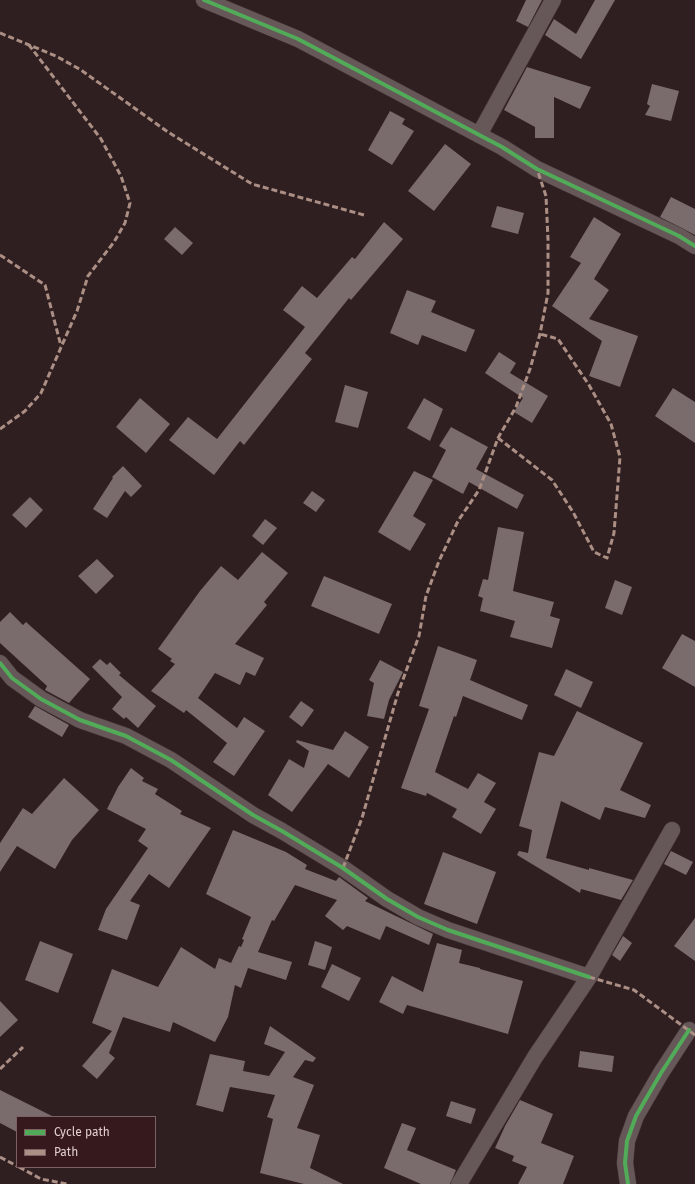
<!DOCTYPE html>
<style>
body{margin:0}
#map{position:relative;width:695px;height:1184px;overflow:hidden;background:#301f21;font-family:"Fira Sans",sans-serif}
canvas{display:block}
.legend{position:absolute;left:16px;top:1116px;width:140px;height:52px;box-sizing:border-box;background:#36191c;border:1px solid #7a6163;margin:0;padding:5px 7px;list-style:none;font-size:12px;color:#e1cdce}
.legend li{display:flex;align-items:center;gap:8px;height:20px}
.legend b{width:20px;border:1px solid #7a6163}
</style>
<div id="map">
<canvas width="695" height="1184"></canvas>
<ul class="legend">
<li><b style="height:5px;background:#51ab58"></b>Cycle path</li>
<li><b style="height:5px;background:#ac8f84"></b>Path</li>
</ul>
</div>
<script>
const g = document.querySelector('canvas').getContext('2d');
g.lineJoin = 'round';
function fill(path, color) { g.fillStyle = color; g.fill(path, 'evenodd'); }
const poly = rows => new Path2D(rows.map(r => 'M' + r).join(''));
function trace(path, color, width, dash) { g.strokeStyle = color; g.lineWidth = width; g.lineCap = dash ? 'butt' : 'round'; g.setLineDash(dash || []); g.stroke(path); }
fill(poly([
 [526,0,542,0,528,27,516,21],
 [595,0,615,0,581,59,545,35,554,19,576,34],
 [527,67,591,87,580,109,554,97,554,138,535,138,535,127,504,110],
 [652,84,679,91,671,121,645,115,650,106,647,104],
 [390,111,405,119,402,124,414,131,392,165,368,150],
 [445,144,471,164,434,211,408,191],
 [671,197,695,209,695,235,660,217],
 [497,206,524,213,518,234,491,227],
 [594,217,621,234,594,279,609,290,589,319,638,336,620,387,589,376,602,341,552,306,581,263,570,257],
 [384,222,403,239,351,300,349,298,305,353,312,359,244,445,240,441,214,475,169,440,188,417,217,439,305,327,283,310,302,286,317,298,352,257,355,259],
 [175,227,193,243,182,255,164,239],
 [407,290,436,301,431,312,475,330,466,352,422,335,418,345,390,333],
 [499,352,516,363,510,373,548,396,532,423,514,412,523,398,485,373],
 [345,385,368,392,358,428,335,422],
 [673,388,695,402,695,443,655,416],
 [140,398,170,424,146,453,116,427],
 [424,398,443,409,430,441,407,428],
 [451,427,488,447,476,469,524,495,517,509,469,482,463,494,432,477,446,450,439,446],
 [123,466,142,486,131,497,125,491,107,518,93,509,113,478,112,477],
 [414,471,433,480,413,516,426,524,410,551,378,532],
 [312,491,325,500,316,512,303,503],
 [30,497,43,510,26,528,12,515],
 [265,519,277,528,263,545,252,536],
 [498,527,524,532,513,591,554,602,550,616,560,619,552,648,510,637,515,621,480,611,483,598,478,596,483,579,488,580],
 [262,552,288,573,264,602,267,605,235,644,264,658,255,676,246,672,240,685,215,673,198,698,237,728,244,717,265,731,234,776,213,762,227,743,186,710,184,713,151,691,175,664,170,661,172,659,158,649,200,591,221,566,238,580],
 [97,559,114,576,96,594,78,576],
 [324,576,392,604,379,634,311,606],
 [615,580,632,587,622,615,605,608],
 [10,612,23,625,26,622,90,679,69,703,45,690,47,686,0,643,0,622],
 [682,634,695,641,695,687,662,668],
 [438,646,477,660,470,680,528,705,522,720,463,696,456,717,454,716,435,772,468,789,478,773,496,783,484,802,496,809,481,834,452,817,457,809,427,793,426,796,401,788,429,709,419,706],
 [100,659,107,665,110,662,121,673,119,675,156,706,138,728,126,717,124,719,112,709,122,697,92,667],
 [380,660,403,672,389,700,384,719,367,716,374,683,369,680],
 [566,669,593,682,581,708,554,695],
 [301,701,314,710,302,727,289,717],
 [35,706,69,725,62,737,28,717],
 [577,711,643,743,620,790,651,805,645,818,605,807,600,820,561,801,546,858,589,870,589,868,633,880,621,900,581,889,580,893,517,855,519,851,528,853,532,830,519,826,539,752,554,756],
 [345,731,369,747,349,778,328,764,292,812,268,795,289,759,304,768,309,751,296,742,297,740,333,750],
 [131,768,144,778,142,781,158,789,155,794,182,811,180,814,211,828,169,888,149,874,130,901,140,905,127,940,98,930,106,909,148,848,138,841,146,829,107,809,118,787],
 [64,778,99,810,72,840,55,869,17,846,0,872,0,843,23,808,32,814],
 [233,830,286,852,307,865,305,869,336,881,339,877,368,898,365,901,433,934,429,945,386,926,380,940,347,926,343,930,325,916,337,900,295,885,274,921,272,920,258,952,292,962,286,980,248,968,241,988,235,985,228,1017,215,1042,173,1022,170,1032,123,1017,109,1053,115,1058,97,1079,82,1066,112,1031,92,1023,112,969,158,987,181,947,215,969,219,958,231,963,239,946,241,947,244,940,242,939,251,917,206,894],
 [671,851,693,862,686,875,664,864],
 [443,852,496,872,477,924,424,904],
 [695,918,695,961,674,946],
 [623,936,632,943,620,961,612,955],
 [40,941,73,954,58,993,25,980],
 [315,941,332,947,325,970,308,965],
 [437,943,462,950,459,963,480,968,480,969,523,981,508,1034,407,1005,403,1014,379,1002,392,976,423,992],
 [332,964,361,978,349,1001,321,987],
 [0,1001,18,1020,0,1037],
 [270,1026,316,1058,313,1062,305,1060,293,1077,314,1085,297,1128,320,1135,310,1168,343,1184,304,1184,260,1173,273,1119,267,1117,275,1095,230,1087,223,1112,196,1105,210,1054,245,1061,243,1071,269,1076,285,1052,264,1044],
 [580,1051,614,1056,612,1072,578,1067],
 [0,1090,54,1117,17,1117,17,1132,0,1123],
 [520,1100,553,1114,541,1143,574,1156,563,1184,518,1184,527,1167,512,1161,514,1156,495,1148,505,1126],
 [451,1101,476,1109,471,1124,446,1116],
 [402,1123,416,1128,407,1150,456,1170,450,1184,421,1184,384,1168]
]), '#7a6b6c');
const minor = poly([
 [204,0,298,39,502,147,537,169,679,236,695,246],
 [479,135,553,0],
 [0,663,12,678,41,699,80,720,126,736,171,760,253,815,282,831,343,868,387,899,418,917,448,930,589,977],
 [459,1184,535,1057,589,977,672,830],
 [628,1184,625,1163,627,1141,636,1116,661,1073,689,1030]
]);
trace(minor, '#4b3d3e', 17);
trace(minor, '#665758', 16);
trace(poly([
 [0,33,56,56,81,70,168,132,252,184,364,215],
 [0,255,45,285,61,346],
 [0,429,25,411,41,393,77,311,88,276,114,242,125,223,130,203,121,176,101,139,29,45],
 [498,438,552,480,573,512,594,552,607,558,614,533,620,457,611,424,589,385,558,339,540,334],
 [343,868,362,818,398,693,419,636,426,596,439,561,458,521,479,490,498,438,516,407,530,369,540,334,548,293,548,240,546,196,537,169],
 [589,977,634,990,695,1035],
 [0,1069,23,1047],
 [0,1157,17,1166],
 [19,1167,41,1179,67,1184]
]), '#ac8f84', 3, [6, 3]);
trace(poly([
 [204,0,298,39,502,147,537,169,679,236,695,246],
 [0,663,12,678,41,699,80,720,126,736,171,760,253,815,282,831,343,868,387,899,418,917,448,930,589,977],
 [628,1184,625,1163,627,1141,636,1116,661,1073,689,1030]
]), '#51ab58', 4);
</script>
